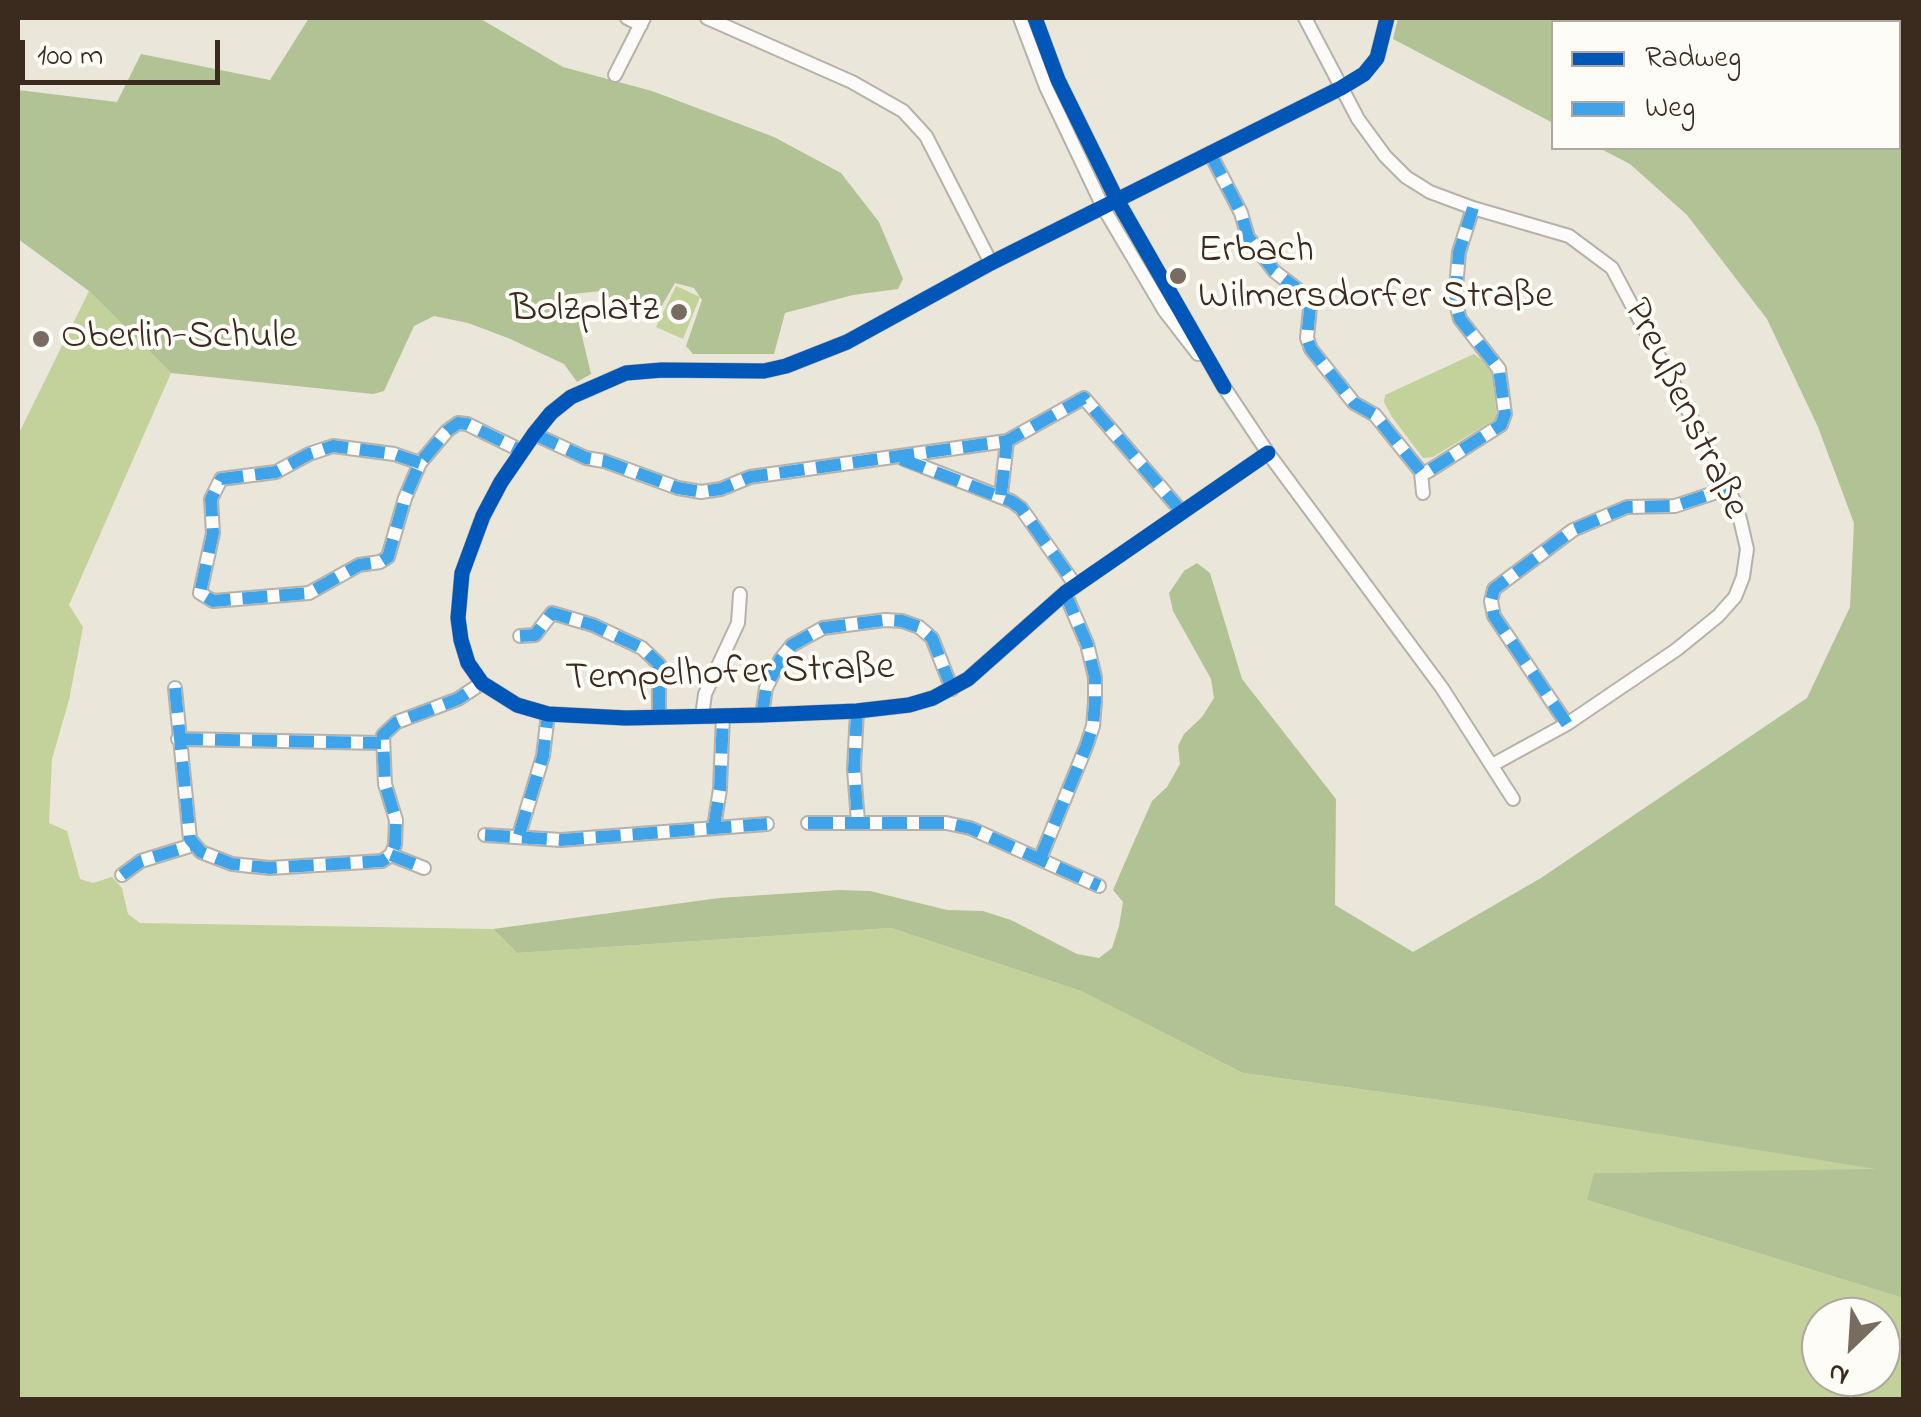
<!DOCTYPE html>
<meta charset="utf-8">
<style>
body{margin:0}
#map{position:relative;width:1921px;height:1417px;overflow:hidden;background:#eae6da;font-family:"Indie Flower",sans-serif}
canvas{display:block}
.frame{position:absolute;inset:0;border:20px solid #3b2a1e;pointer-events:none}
.legend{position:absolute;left:1551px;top:20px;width:350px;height:130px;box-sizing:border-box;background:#fdfcf7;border:2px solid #afa8a0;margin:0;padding:12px 18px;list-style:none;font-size:30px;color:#3b2a1e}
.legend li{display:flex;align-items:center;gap:20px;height:50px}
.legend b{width:50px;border:2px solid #afa8a0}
.north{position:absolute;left:1801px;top:1297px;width:100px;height:100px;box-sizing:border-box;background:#fdfcf7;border:2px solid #afa8a0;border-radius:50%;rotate:205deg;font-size:28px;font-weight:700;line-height:40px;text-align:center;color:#3b2a1e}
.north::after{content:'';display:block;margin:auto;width:35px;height:45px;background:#786c60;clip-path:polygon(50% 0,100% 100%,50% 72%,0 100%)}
.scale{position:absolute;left:20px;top:40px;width:200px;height:45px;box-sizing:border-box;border:5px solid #3b2a1e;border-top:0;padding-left:12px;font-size:30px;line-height:35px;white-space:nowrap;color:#3b2a1e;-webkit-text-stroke:8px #fdfcf7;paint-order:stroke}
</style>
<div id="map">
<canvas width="1921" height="1417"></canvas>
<div class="frame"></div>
<ul class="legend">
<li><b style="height:12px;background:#0057b8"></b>Radweg</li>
<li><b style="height:12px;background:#3fa3ea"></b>Weg</li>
</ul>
<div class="north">N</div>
<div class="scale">100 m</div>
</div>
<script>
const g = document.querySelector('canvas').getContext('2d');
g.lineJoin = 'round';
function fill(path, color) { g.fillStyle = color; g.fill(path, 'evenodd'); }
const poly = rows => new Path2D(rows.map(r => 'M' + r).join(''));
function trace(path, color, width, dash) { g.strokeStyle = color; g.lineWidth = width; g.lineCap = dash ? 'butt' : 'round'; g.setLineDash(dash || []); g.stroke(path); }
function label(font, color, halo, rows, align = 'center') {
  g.font = font + ' "Indie Flower",sans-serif'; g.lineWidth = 8; g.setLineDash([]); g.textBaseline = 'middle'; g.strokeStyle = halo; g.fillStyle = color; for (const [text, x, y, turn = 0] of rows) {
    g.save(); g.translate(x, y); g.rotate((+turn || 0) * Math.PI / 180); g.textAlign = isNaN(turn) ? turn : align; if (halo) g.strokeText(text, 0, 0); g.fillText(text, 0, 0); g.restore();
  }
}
fill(poly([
 [676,286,700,297,683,339,656,327],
 [89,291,171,373,69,605,83,627,69,700,52,759,49,823,67,831,80,879,93,883,112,877,122,888,128,914,140,923,493,929,517,953,891,928,1081,991,1243,1073,1483,1106,1883,1170,1595,1173,1587,1200,1903,1298,1903,1399,18,1399,18,435],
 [1821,1317,1881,1317,1881,1377,1821,1377],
 [1474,354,1491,367,1497,418,1433,457,1423,458,1392,417,1384,402,1385,395]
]), '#c3d19a');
fill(poly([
 [309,18,479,18,563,67,652,91,774,137,841,173,879,222,903,279,898,289,853,295,785,313,774,354,693,354,686,346,702,300,694,288,675,283,661,307,623,310,602,291,572,294,591,374,577,382,564,364,508,338,468,323,434,316,414,326,384,391,373,394,171,373,89,291,18,239,18,90,117,102,141,54,270,80],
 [1398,18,1903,18,1903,1298,1587,1200,1594,1173,1875,1169,1483,1106,1243,1073,1081,991,891,928,517,953,493,929,719,898,839,890,870,891,947,910,983,911,1011,920,1077,954,1099,958,1112,948,1119,926,1123,902,1113,890,1133,844,1152,801,1167,787,1180,764,1178,746,1184,734,1202,717,1214,698,1211,679,1173,611,1169,593,1184,571,1197,563,1210,573,1242,679,1336,799,1335,905,1413,952,1541,878,1807,698,1850,607,1854,523,1818,427,1767,319,1687,215,1630,164,1599,148,1898,148,1898,22,1554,22,1553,123,1393,39]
]), '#b1c394');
const street = poly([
 [627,18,641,25],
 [707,18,852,82,903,111,926,136,991,263],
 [1020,18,1046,87,1103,207,1164,310,1198,354],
 [1035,18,1058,80,1117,200,1224,387,1268,453,1442,688,1513,799],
 [1305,18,1358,119,1385,156,1406,177,1430,192,1473,208,1569,236,1612,268,1729,488,1740,519,1747,549,1743,577,1735,597,1718,616,1676,650,1567,724,1494,764],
 [615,75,644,18],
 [1210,153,1241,213,1248,237,1274,271,1301,292,1310,308,1307,338,1311,349,1354,403,1375,415,1421,472,1427,472,1501,425,1505,414,1499,369,1460,319,1455,300,1459,252,1473,208],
 [534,434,586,458,604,461,678,488,701,492,721,489,750,477,1007,441,1084,398,1182,512],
 [1268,453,1065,593,968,679,933,698,909,705,857,711,762,715,626,718,548,714,517,705,482,683,468,663,461,640,458,618,462,573,483,516,501,482,534,434,551,413,571,397,626,373,662,370,764,371,786,366,847,342,991,263,1341,88,1364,74,1377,58,1387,18],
 [904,459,1011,501,1021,508,1076,586],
 [420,463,394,454,333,446,309,454,276,472,221,479,211,499,213,533,200,593,213,601,309,593,359,565,380,562,388,557,405,498,420,463,447,431,458,423,467,424,522,451],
 [1421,472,1423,493],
 [1001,495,1007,441],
 [520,636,535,635,552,613,593,625,642,648,659,664,659,716],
 [175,688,190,839,201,852,232,864,270,868,382,861,391,855,395,845,396,820,385,784,383,735,397,722,458,699,482,683],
 [857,711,854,769,858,822],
 [762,715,766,688,780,660,792,645,823,628,885,620,902,621,919,627,932,638,952,689],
 [702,716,705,694,738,623,740,594],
 [1567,724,1494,616,1491,601,1494,589,1573,530,1627,507,1675,506,1729,488],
 [178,739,381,743],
 [808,823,946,823,970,828,1099,886],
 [714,827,720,789,723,716],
 [485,835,561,840,767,824],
 [519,835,543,756,548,714],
 [391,855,424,868],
 [1040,859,1086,747,1093,726,1095,702,1095,677,1087,644,1065,593],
 [122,875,141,861,193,845]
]);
trace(street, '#b6b2aa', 16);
trace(street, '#fcfbf9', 12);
trace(poly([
 [1210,153,1241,213,1248,237,1274,271,1301,292,1310,308,1307,338,1311,349,1354,403,1375,415,1421,472,1427,472,1501,425,1505,414,1499,369,1460,319,1455,300,1459,252,1473,208],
 [534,434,586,458,604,461,678,488,701,492,721,489,750,477,1007,441,1084,398,1182,512],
 [901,459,1011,501,1021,508,1076,586],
 [420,463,394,454,333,446,309,454,276,472,221,479,211,499,213,533,200,593,213,601,309,593,359,565,380,562,388,557,405,498,420,463,447,431,458,423,467,424,522,451],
 [1001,495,1007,441],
 [520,636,535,635,552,613,593,625,642,648,659,664,659,716],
 [175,688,190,839,201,852,232,864,270,868,382,861,391,855,395,845,396,820,385,784,383,735,397,722,458,699,482,683],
 [857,711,854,769,858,822],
 [762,715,766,688,780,660,792,645,823,628,885,620,902,621,919,627,932,638,952,689],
 [1567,724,1494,616,1491,601,1494,589,1573,530,1627,507,1675,506,1729,488],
 [178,739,381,743],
 [808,823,946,823,970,828,1099,886],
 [714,827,720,789,723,716],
 [485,835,561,840,767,824],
 [519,835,543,756,548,714],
 [391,855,424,868],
 [1040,859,1086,747,1093,726,1095,702,1095,677,1087,644,1065,593],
 [122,875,141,861,193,845]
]), '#3fa3ea', 12, [25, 12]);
trace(poly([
 [1035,18,1058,80,1117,200,1224,387],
 [1268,453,1065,593,968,679,933,698,909,705,857,711,762,715,626,718,548,714,517,705,482,683,468,663,461,640,458,618,462,573,483,516,501,482,534,434,551,413,571,397,626,373,662,370,764,371,786,366,847,342,991,263,1341,88,1364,74,1377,58,1387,18]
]), '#0057b8', 15);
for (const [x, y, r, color] of [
 [1178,276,10,"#786c60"],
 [679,312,10,"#786c60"],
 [41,339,10,"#786c60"]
]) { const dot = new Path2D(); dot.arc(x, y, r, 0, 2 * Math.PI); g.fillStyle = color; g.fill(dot); trace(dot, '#fdfcf7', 4); }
label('40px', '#3b2a1e', '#fdfcf7', [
 ["Erbach",1198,253],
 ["Wilmersdorfer Straße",1198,299],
 ["Bolzplatz",659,312,"right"],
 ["Oberlin-Schule",61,339]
], 'left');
label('40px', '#3b2a1e', '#fdfcf7', [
 ["Preußenstraße",1683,410,64],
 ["Tempelhofer Straße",730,676,-2]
]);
</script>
